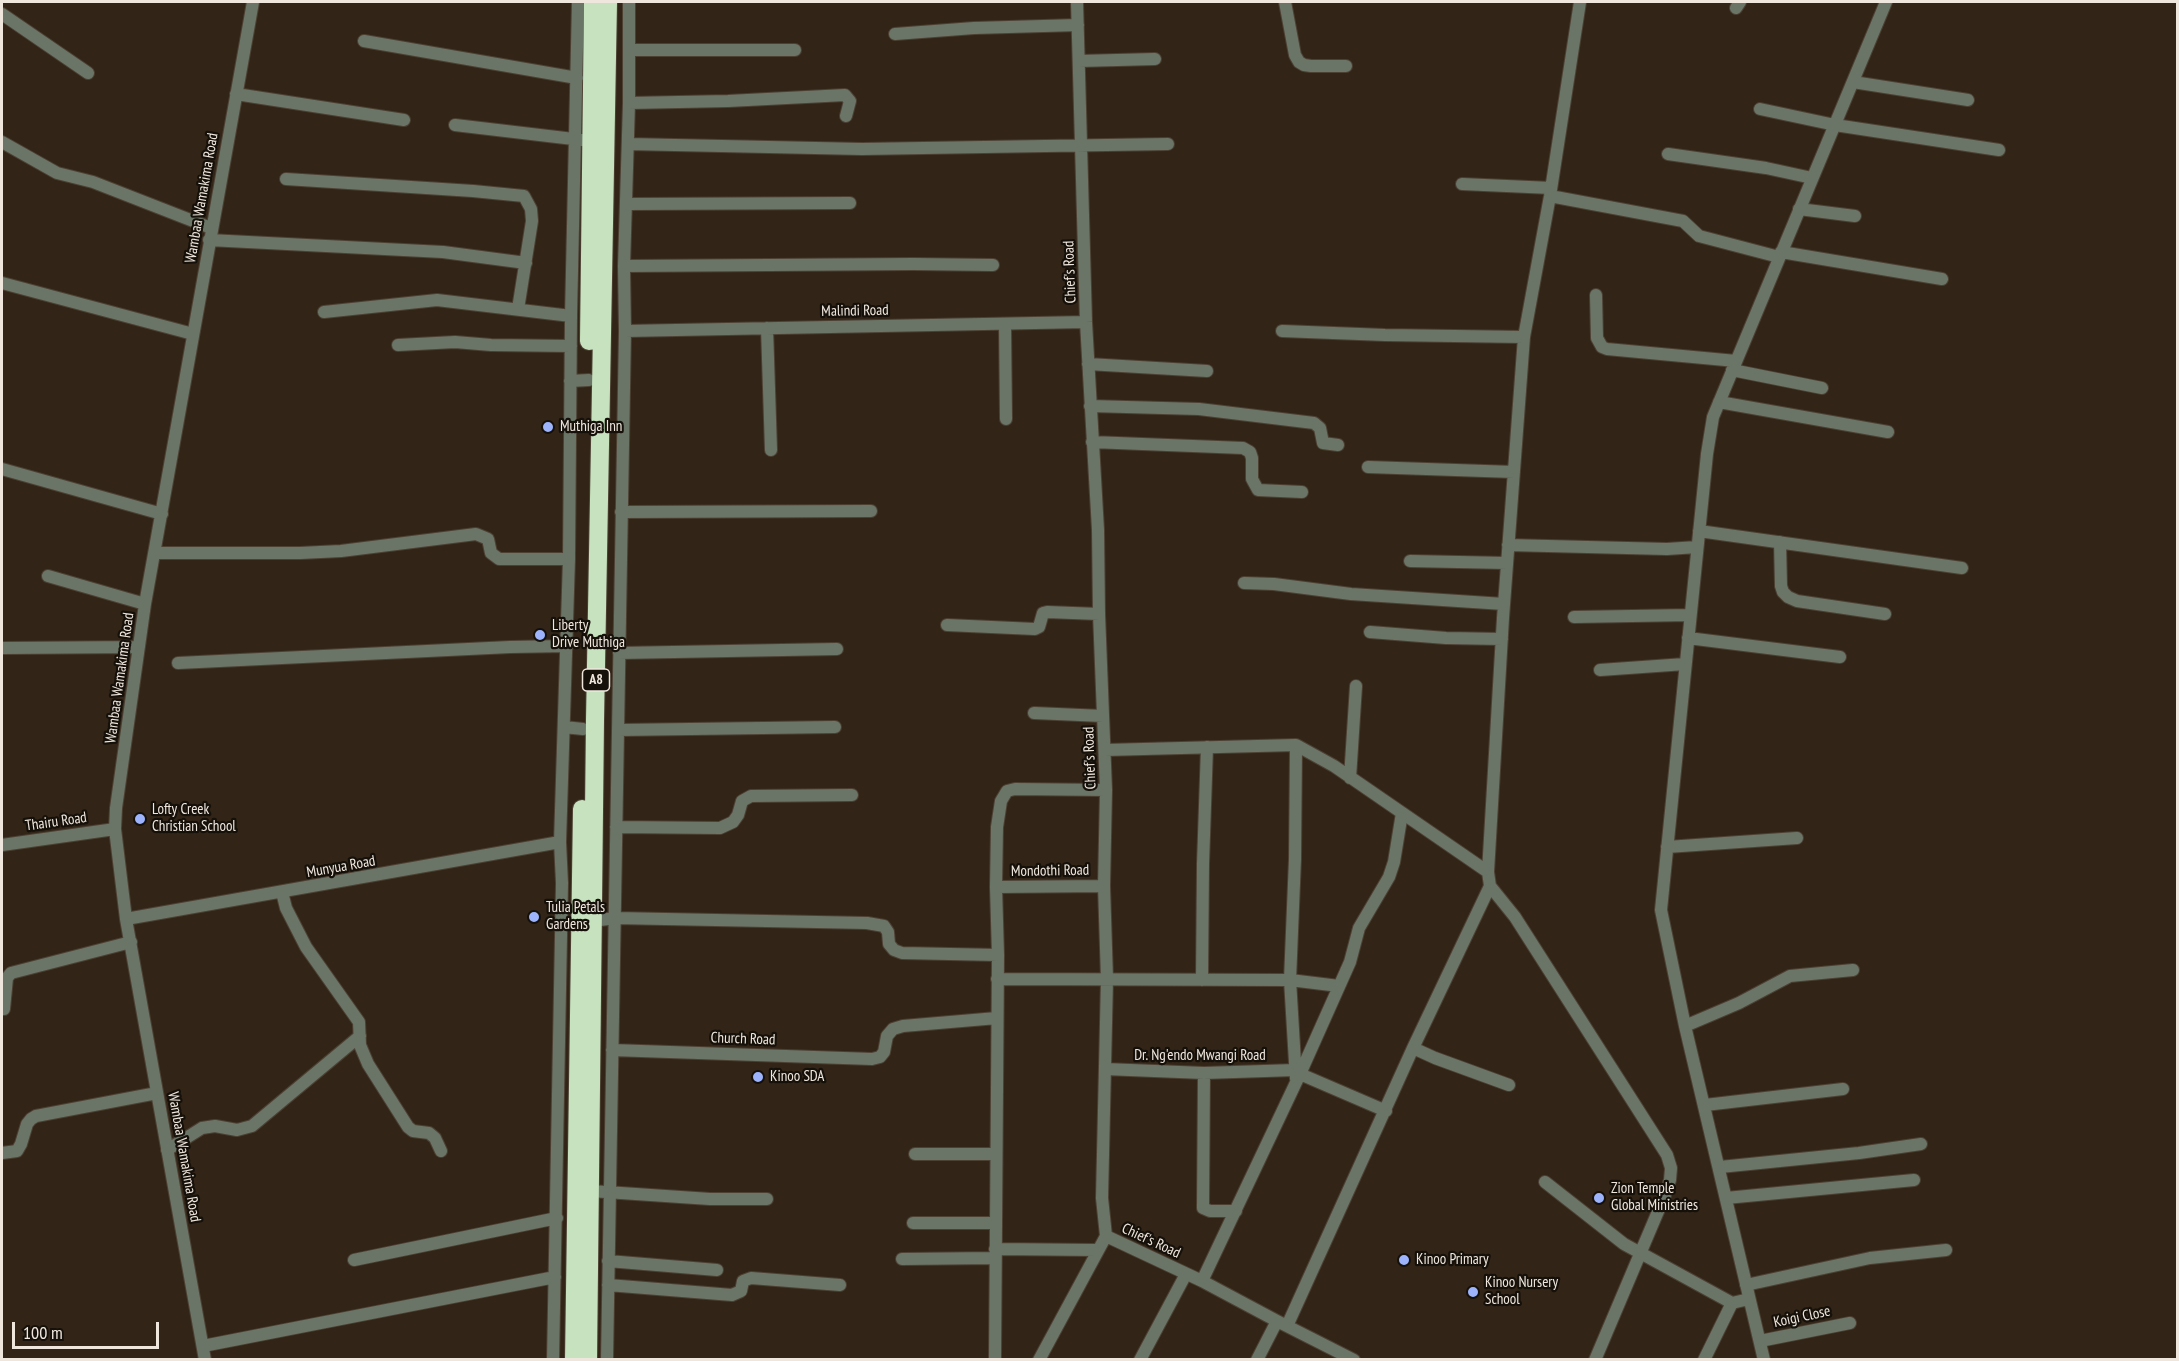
<!DOCTYPE html>
<style>
body{margin:0}
#map{position:relative;width:2179px;height:1361px;overflow:hidden;background:#322517;font-family:"PT Sans Narrow",sans-serif}
canvas{display:block}
.frame{position:absolute;inset:0;border:3px solid #efe7de;pointer-events:none}
.scale{position:absolute;left:12px;top:1322px;width:147px;height:27px;box-sizing:border-box;border:3px solid #efe7de;border-top:0;padding-left:8px;font-size:18px;line-height:21px;white-space:nowrap;color:#efe7de;-webkit-text-stroke:4px #151009;paint-order:stroke}
</style>
<div id="map">
<canvas width="2179" height="1361"></canvas>
<div class="frame"></div>
<div class="scale">100 m</div>
</div>
<script>
const g = document.querySelector('canvas').getContext('2d');
g.lineJoin = 'round';
const poly = rows => new Path2D(rows.map(r => 'M' + r).join(''));
function trace(path, color, width, dash) { g.strokeStyle = color; g.lineWidth = width; g.lineCap = dash ? 'butt' : 'round'; g.setLineDash(dash || []); g.stroke(path); }
function label(font, color, halo, rows, align = 'center') {
  g.font = font + ' "PT Sans Narrow",sans-serif'; g.lineWidth = 4.5; g.setLineDash([]); g.textBaseline = 'middle'; g.strokeStyle = halo; g.fillStyle = color; for (const [text, x, y, turn = 0] of rows) {
    g.save(); g.translate(x, y); g.rotate((+turn || 0) * Math.PI / 180); g.textAlign = isNaN(turn) ? turn : align; if (halo) g.strokeText(text, 0, 0); g.fillText(text, 0, 0); g.restore();
  }
}
const minor = poly([
 [1077,2,1086,322,1098,530,1099,614,1106,790,1104,886,1107,979,1102,1198,1106,1236,1202,1281,1277,1321,1354,1360],
 [1285,2,1295,55,1299,62,1304,65,1311,66,1346,66],
 [1736,8,1740,2],
 [2,14,88,73],
 [895,34,974,28,1078,25],
 [364,41,577,78],
 [629,50,795,50],
 [1079,61,1155,59],
 [1853,82,1968,100],
 [236,94,404,120],
 [629,103,728,101,845,95,850,101,846,116],
 [1760,109,1835,125,1999,150],
 [455,125,582,140],
 [2,142,57,173,93,182,211,228],
 [628,144,862,149,1168,144],
 [1668,154,1766,168,1812,178],
 [286,179,473,191,524,196,531,209,532,221,518,309],
 [1462,184,1551,188],
 [1550,196,1683,221,1699,236,1779,257],
 [626,204,850,203],
 [1799,209,1855,216],
 [209,240,443,252,526,263],
 [1781,252,1942,279],
 [624,266,913,264,993,265],
 [2,283,193,334],
 [1596,295,1597,338,1602,347,1607,349,1736,361],
 [324,312,437,300,571,316],
 [1005,324,1006,419],
 [767,328,771,450],
 [625,331,1086,322],
 [1282,331,1385,335,1524,337],
 [398,345,455,342,491,345,571,346],
 [1088,364,1207,371],
 [1732,370,1822,388],
 [570,381,589,380],
 [1719,402,1888,432],
 [1090,406,1199,409,1314,423,1320,428,1323,443,1338,445],
 [1092,442,1243,448,1250,452,1252,458,1252,479,1258,490,1302,492],
 [1368,467,1514,472],
 [2,469,162,514],
 [621,512,871,511],
 [1699,531,1962,568],
 [1780,542,1781,586,1783,592,1788,597,1797,601,1885,614],
 [1508,545,1667,549,1697,547],
 [156,553,300,553,341,551,476,534,488,539,491,553,499,559,569,559],
 [1410,561,1507,563],
 [48,576,145,604],
 [1244,583,1274,584,1351,594,1504,604],
 [1574,617,1690,615],
 [947,625,1035,629,1039,627,1043,613,1047,612,1099,614],
 [1370,632,1446,638,1502,639],
 [1688,638,1840,657],
 [2,648,139,647],
 [619,653,837,649],
 [178,663,510,647,567,646],
 [1600,670,1685,664],
 [1034,713,1103,716],
 [564,727,583,729],
 [618,730,835,727],
 [1105,750,1296,745,1334,766,1488,872],
 [1350,778,1356,686],
 [616,827,720,828,733,822,738,815,742,801,751,796,852,795],
 [2,845,115,829],
 [1667,847,1797,838],
 [1490,886,1515,917,1667,1155,1671,1168,1670,1180,1665,1195,1595,1360],
 [996,887,1104,886],
 [282,892,286,908,306,947,359,1022,360,1045,368,1064,408,1127,413,1131,429,1133,435,1138,441,1151],
 [126,919,560,842],
 [593,921,615,918,867,923,884,926,888,932,889,944,894,950,902,953,998,955],
 [997,979,1290,980,1339,986],
 [1202,980,1203,864,1207,747],
 [4,1009,7,978,11,973,131,942],
 [1685,1026,1739,1003,1790,976,1853,970],
 [1413,1048,1435,1058,1509,1085],
 [612,1050,872,1059,880,1057,884,1052,887,1036,893,1029,903,1026,997,1018],
 [1105,1069,1204,1073,1295,1070],
 [1204,1073,1203,1208,1210,1211,1236,1211],
 [1300,1074,1386,1111],
 [1296,1079,1290,980,1295,859,1296,745],
 [1705,1105,1843,1089],
 [167,1150,202,1128,215,1126,237,1130,252,1126,360,1036],
 [2,1153,17,1151,21,1144,27,1124,31,1119,36,1116,157,1093],
 [915,1154,996,1154],
 [1720,1167,1859,1153,1921,1144],
 [1545,1182,1624,1244,1732,1303],
 [591,1191,710,1199,767,1199],
 [1726,1198,1914,1180],
 [913,1223,995,1223],
 [995,1249,1097,1250],
 [902,1259,995,1258],
 [354,1260,557,1218],
 [608,1261,717,1270],
 [1202,1281,1300,1074,1350,962,1359,928,1389,877,1394,862,1402,813],
 [608,1285,732,1295,741,1291,743,1281,751,1278,840,1285],
 [1746,1285,1870,1258,1946,1250],
 [1287,1326,1413,1048,1490,886,1488,872,1503,618,1524,337,1550,196,1580,2],
 [1760,1341,1850,1323],
 [203,1346,555,1277],
 [205,1360,126,919,115,829,116,808,145,604,253,2],
 [553,1360,562,883,560,842,569,559,571,316,578,2],
 [607,1360,625,331,624,266,629,103,629,2],
 [995,1360,998,955,996,887,997,827,1001,801,1007,791,1015,789,1106,790],
 [1039,1360,1106,1236],
 [1140,1360,1186,1274],
 [1257,1360,1277,1321],
 [1704,1360,1732,1303,1749,1299],
 [1764,1360,1685,1026,1661,910,1707,454,1713,417,1886,2]
]);
const highway = poly([
 [589,341,593,2],
 [574,1360,582,809],
 [588,1360,595,720,608,2]
]);
trace(minor, '#4c4033', 14);
trace(highway, '#4c4033', 20);
trace(minor, '#6a7567', 12);
trace(highway, '#c7e2be', 18);
for (const [x, y, r, color] of [
 [548,427,6,"#9db4fd"],
 [540,635,6,"#9db4fd"],
 [140,819,6,"#9db4fd"],
 [534,917,6,"#9db4fd"],
 [758,1077,6,"#9db4fd"],
 [1599,1198,6,"#9db4fd"],
 [1404,1260,6,"#9db4fd"],
 [1473,1292,6,"#9db4fd"]
]) { const dot = new Path2D(); dot.arc(x, y, r, 0, 2 * Math.PI); g.fillStyle = color; g.fill(dot); trace(dot, '#151009', 2); }
for (const [x, y, w] of [
 [596,680,27]
]) { const box = new Path2D(); box.roundRect(x - w / 2, y - 11, w, 22, 4.5); g.fillStyle = '#151009'; g.fill(box); trace(box, '#efe7de', 1.5); }
label('bold 14px', '#efe7de', null, [
 ["A8",596,680]
]);
label('15px', '#efe7de', '#151009', [
 ["Wambaa Wamakima Road",202,198,-80],
 ["Chief's Road",1070,272,-92],
 ["Malindi Road",855,311,-1],
 ["Wambaa Wamakima Road",120,678,-82],
 ["Chief's Road",1090,758,-92],
 ["Thairu Road",56,822,-8],
 ["Munyua Road",341,867,-10],
 ["Mondothi Road",1050,871,-1],
 ["Church Road",743,1039,2],
 ["Dr. Ng'endo Mwangi Road",1200,1056],
 ["Wambaa Wamakima Road",184,1157,80],
 ["Chief's Road",1151,1241,25],
 ["Koigi Close",1802,1317,-12]
]);
label('15px', '#efe7de', '#151009', [
 ["Muthiga Inn",560,427],
 ["Liberty",552,626],
 ["Drive Muthiga",552,643],
 ["Lofty Creek",152,810],
 ["Christian School",152,827],
 ["Tulia Petals",546,908],
 ["Gardens",546,925],
 ["Kinoo SDA",770,1077],
 ["Zion Temple",1611,1189],
 ["Global Ministries",1611,1206],
 ["Kinoo Primary",1416,1260],
 ["Kinoo Nursery",1485,1283],
 ["School",1485,1300]
], 'left');
</script>
